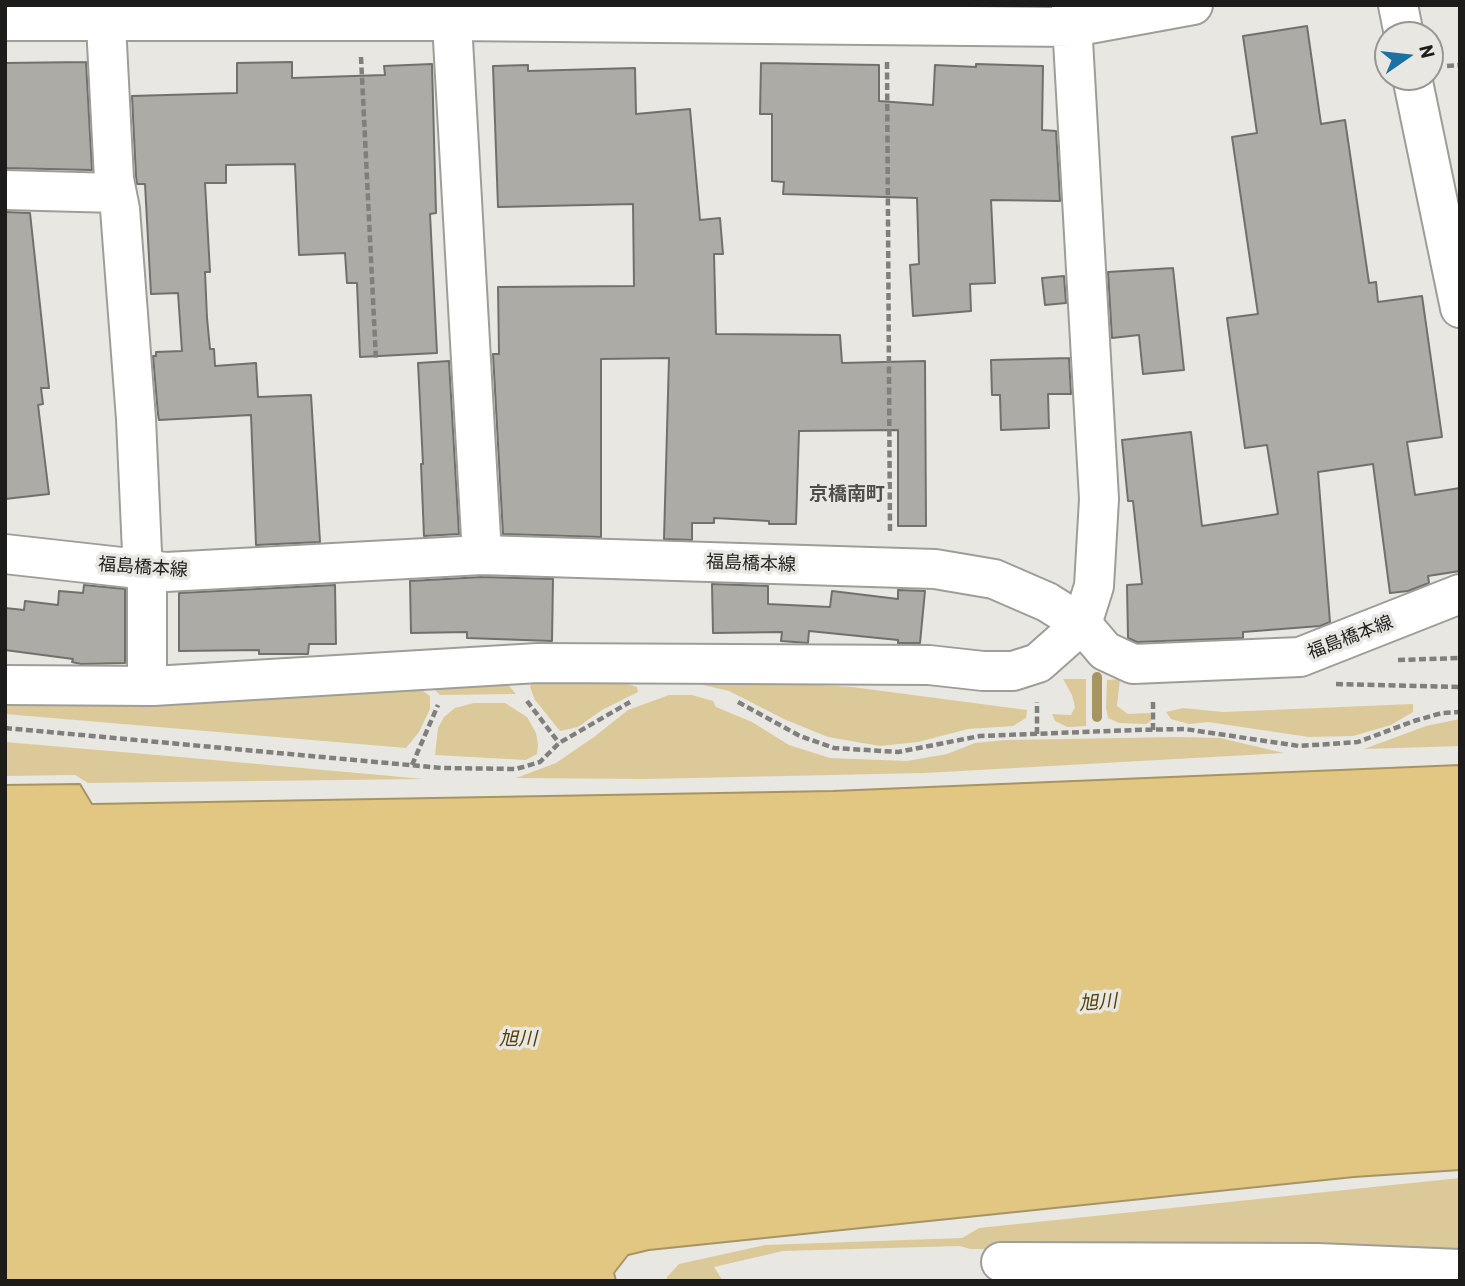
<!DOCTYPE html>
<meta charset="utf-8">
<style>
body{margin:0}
#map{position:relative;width:1465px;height:1286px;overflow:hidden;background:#e9e7e2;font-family:Barlow,sans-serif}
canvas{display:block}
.frame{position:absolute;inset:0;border:7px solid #1d1c1b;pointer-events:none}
.north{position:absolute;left:1374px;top:21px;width:70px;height:70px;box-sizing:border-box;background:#e9e7e2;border:2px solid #979692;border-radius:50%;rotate:76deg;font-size:19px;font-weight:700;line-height:28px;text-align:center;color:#1d1c1b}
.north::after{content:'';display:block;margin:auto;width:24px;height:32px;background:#1b71a1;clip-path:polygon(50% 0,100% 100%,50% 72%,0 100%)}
</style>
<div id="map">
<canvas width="1465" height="1286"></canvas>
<div class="frame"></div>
<div class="north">N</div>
</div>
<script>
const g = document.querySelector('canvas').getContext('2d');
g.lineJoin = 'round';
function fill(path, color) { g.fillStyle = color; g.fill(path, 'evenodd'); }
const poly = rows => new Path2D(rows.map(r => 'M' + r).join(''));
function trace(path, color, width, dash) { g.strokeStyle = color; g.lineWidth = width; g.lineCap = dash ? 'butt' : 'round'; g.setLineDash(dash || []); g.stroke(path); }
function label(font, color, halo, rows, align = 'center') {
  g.font = font + ' Barlow,"Noto Sans JP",sans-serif'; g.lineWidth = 7; g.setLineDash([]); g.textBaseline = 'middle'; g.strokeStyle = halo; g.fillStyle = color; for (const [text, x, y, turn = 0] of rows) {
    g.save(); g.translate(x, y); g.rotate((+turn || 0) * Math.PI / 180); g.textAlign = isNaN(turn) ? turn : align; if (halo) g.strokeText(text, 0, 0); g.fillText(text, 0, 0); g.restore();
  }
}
fill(poly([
 [533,677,760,682,852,687,1027,710,1026,718,1013,726,968,729,918,742,880,746,828,737,786,720,729,691,699,684,648,680,628,681,627,684,637,687,638,692,602,710,578,727,560,731,535,700,530,687],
 [503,679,516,694,440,695,429,684],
 [1063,679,1086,679,1086,726,1067,727,1055,721,1052,714,1071,715,1075,707,1072,695],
 [1120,679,1117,706,1128,714,1150,713,1151,721,1146,724,1119,723,1108,718,1106,708,1107,680],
 [416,686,430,696,430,709,419,732,406,748,5,714,5,696],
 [669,695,692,695,713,701,716,707,752,722,789,745,830,758,907,761,947,754,975,743,1005,740,1178,737,1220,738,1284,753,925,773,645,779,516,778,556,763,594,737,628,710],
 [474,703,505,703,527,717,536,733,538,745,537,754,526,760,435,755,438,728,444,717,455,708],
 [1413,704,1413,712,1391,725,1353,736,1309,737,1208,722,1189,724,1171,719,1166,712,1183,708,1223,712],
 [1460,719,1460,746,1364,749,1426,726],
 [5,742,180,757,424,779,88,783,75,775,5,776],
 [1460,1178,1460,1252,970,1249,960,1246,783,1251,714,1267,723,1281,667,1281,667,1277,679,1264,765,1245,962,1238,979,1228]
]), '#dcc999');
const water = poly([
 [1460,765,1460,1170,1354,1177,649,1250,628,1255,614,1273,616,1281,5,1281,5,785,80,784,92,804,833,791,1460,765]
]);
fill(water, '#e2c782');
trace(water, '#a79463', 2);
trace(poly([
 [1097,677,1097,717]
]), '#a79463', 10);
const building = poly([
 [1307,26,1321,124,1345,120,1369,283,1376,282,1378,302,1422,296,1442,437,1407,442,1415,495,1460,488,1460,571,1428,576,1429,583,1408,591,1390,593,1373,464,1318,472,1330,622,1320,626,1243,632,1243,638,1137,642,1128,638,1127,585,1142,584,1133,501,1128,501,1122,440,1191,432,1202,526,1278,514,1267,445,1245,448,1227,318,1258,314,1232,137,1257,133,1243,36,1307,26],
 [86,62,92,170,5,168,5,63,86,62],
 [292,62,292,78,385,75,384,66,432,64,436,213,430,214,437,353,360,357,357,283,347,283,345,253,299,255,295,164,226,165,226,183,205,183,210,272,205,272,207,318,210,349,214,349,215,366,256,363,258,397,311,395,320,542,256,545,251,415,159,420,158,414,153,356,156,356,156,352,182,351,178,293,151,294,145,184,137,184,136,176,132,96,237,93,237,63,292,62],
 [761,63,879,65,879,101,933,105,935,65,976,67,976,64,1043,66,1042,130,1056,131,1060,201,991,200,995,283,970,284,971,311,913,316,910,265,919,264,917,198,783,194,784,182,772,181,772,114,760,114,761,63],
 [528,65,528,71,635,68,636,114,690,109,700,220,720,218,723,254,714,254,716,334,840,335,842,363,925,361,926,526,898,526,898,430,799,431,796,524,769,524,769,521,714,518,714,523,692,523,692,540,664,539,669,358,601,359,601,537,503,534,493,354,499,354,498,287,634,286,633,204,498,207,493,66,528,65],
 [5,212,30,213,49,388,41,388,43,404,38,405,49,494,5,499,5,212],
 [1173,268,1184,370,1143,374,1139,335,1112,338,1108,272,1173,268],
 [1064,276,1066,303,1045,305,1042,278,1064,276],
 [1069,358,1071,394,1048,394,1049,428,1001,430,1000,395,992,395,991,360,1069,358],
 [449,361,459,534,424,536,421,464,423,464,418,363,449,361],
 [482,577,553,579,552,641,467,638,467,632,411,633,410,581,482,577],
 [712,584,768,586,768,604,830,607,832,591,898,599,898,590,925,591,920,643,898,643,898,640,809,631,808,643,781,641,782,632,713,633,712,584],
 [84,585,125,589,125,663,81,664,72,662,73,659,5,650,5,608,24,610,25,601,58,605,59,591,83,593,84,585],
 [335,585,336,644,309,644,308,654,259,654,259,650,179,651,179,593,335,585]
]);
fill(building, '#adaba6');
trace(building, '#72706c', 2);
const minor = poly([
 [105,5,114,179,120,209,136,419,142,552,147,587,147,686],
 [451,5,482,555],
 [1398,5,1404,35],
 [5,21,452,21,1073,27,1193,5],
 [1412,77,1460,308],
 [5,190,116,193],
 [5,685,153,686,538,663,929,665,983,671,1013,671,1038,663,1082,624,1094,586,1099,499,1071,5],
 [1001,1262,1317,1263,1460,1269]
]);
const major = poly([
 [5,554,166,572,482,555,935,569,994,579,1047,602,1082,624,1105,651,1133,664,1300,657,1460,594]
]);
trace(minor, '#9f9d98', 42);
trace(major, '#9f9d98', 42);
trace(poly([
 [361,57,376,360],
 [887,62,890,532],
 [1447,66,1460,65],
 [1398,660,1460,658],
 [1336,684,1460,687],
 [527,701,559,743],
 [738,702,800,736,834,748,898,752,980,736,1135,730,1185,729,1299,746,1358,742,1414,721,1442,713,1460,712],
 [5,728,442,768,516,769,540,762,559,743,630,702],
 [1153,730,1153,699],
 [1037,734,1037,702],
 [412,765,438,705]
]), '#817f7c', 4.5, [7, 3.5]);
trace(minor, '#fff', 38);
trace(major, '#fff', 38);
label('18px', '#1d1c1b', '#e9e7e2', [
 ["福島橋本線",751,563,2],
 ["福島橋本線",143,567,4],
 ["福島橋本線",1350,637,-21]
]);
label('bold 19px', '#504e4a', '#e9e7e2', [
 ["京橋南町",847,494]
]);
label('italic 19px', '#534108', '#e9e7e2', [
 ["旭川",1098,1002,-4],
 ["旭川",518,1039]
]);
</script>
